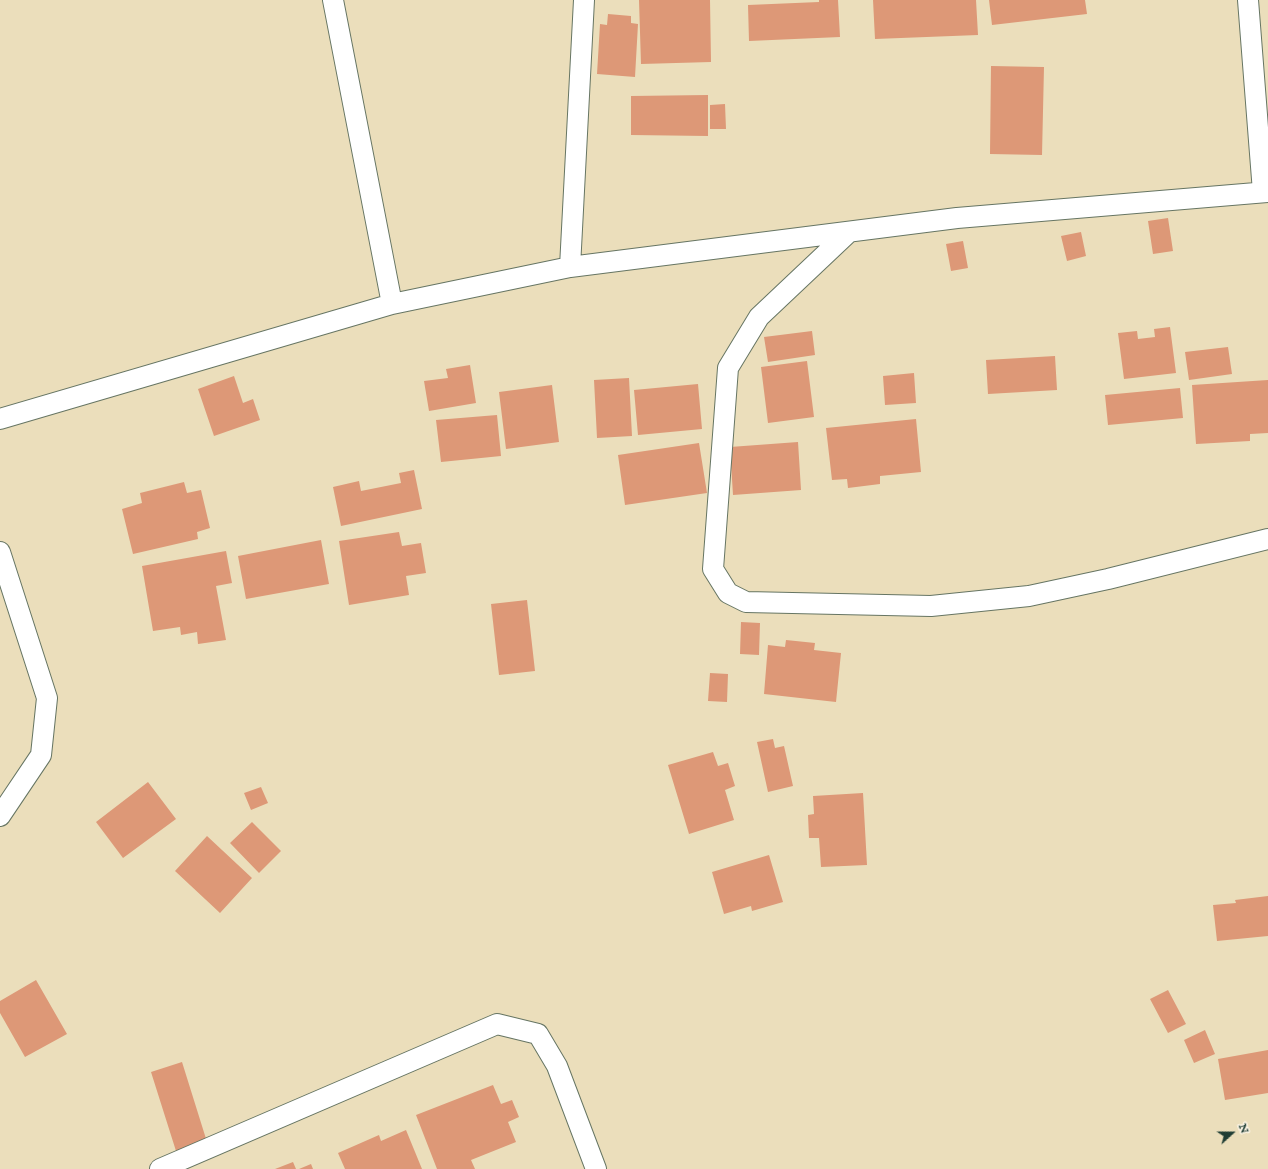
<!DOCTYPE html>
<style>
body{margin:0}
#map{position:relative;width:1268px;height:1169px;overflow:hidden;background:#ebdebb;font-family:"IM FELL English",serif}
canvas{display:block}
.north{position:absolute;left:1212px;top:1113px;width:40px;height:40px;-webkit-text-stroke:3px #fcf5e5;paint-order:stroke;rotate:69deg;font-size:11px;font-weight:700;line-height:16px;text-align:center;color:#1f3d34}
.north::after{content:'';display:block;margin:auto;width:14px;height:18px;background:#1f3d34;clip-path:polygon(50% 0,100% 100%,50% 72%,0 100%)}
</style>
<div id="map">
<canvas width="1268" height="1169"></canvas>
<div class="north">N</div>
</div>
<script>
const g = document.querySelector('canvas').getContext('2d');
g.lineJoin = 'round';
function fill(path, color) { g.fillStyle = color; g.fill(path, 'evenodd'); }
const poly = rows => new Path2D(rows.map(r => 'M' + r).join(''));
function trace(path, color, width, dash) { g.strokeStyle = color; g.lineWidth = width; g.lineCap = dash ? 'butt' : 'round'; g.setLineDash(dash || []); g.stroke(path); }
fill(poly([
 [639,0,710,0,711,62,641,64],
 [819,0,838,0,840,37,749,41,748,5,819,2],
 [873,0,976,0,978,35,875,39],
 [989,0,1085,0,1087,14,992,25],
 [608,14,631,16,631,23,638,24,635,77,597,74,600,24,607,25],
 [991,66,1044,67,1042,155,990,154],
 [708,95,708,136,631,135,631,96],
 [725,104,726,129,710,129,710,105],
 [1168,218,1173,251,1153,254,1148,221],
 [1081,232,1086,256,1067,261,1061,236],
 [963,241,968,268,951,271,946,244],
 [1170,327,1176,373,1124,379,1118,333,1137,331,1138,339,1155,337,1154,329],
 [812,331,815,355,768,362,764,337],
 [1228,347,1232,374,1189,380,1185,352],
 [1055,356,1057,390,988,394,986,360],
 [807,361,814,417,768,423,761,367],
 [470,365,476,403,429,411,424,381,448,378,446,369],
 [914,373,916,403,885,405,883,376],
 [234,376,243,403,253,399,260,420,214,436,198,389],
 [629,378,632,436,597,438,594,380],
 [1268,380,1268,433,1250,434,1250,441,1196,444,1192,385],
 [698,384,702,429,638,435,634,390],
 [552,385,559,442,506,449,499,392],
 [1180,388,1183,418,1108,425,1105,395],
 [497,415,501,456,441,462,436,420],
 [916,419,921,472,880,476,880,484,848,488,847,479,832,480,826,428],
 [798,442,801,490,733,495,730,447],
 [699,443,707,493,625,505,618,455],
 [414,470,422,509,341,526,333,487,359,481,361,491,401,483,399,473],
 [184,482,187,493,201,490,210,528,197,532,198,539,133,554,122,509,142,503,140,493],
 [399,532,402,546,421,543,426,573,406,576,409,595,349,605,339,541],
 [321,540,329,584,246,599,238,556],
 [226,551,232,583,216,586,226,640,198,644,197,632,181,635,180,627,153,631,142,566],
 [527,600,535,671,499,675,491,604],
 [741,622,760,623,759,655,740,654],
 [786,640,815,643,814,650,841,653,836,702,764,694,768,645,785,647],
 [710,673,728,674,727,702,708,701],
 [773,739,775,748,784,746,793,786,768,792,757,742],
 [713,752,718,766,728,763,735,786,725,790,734,820,689,834,668,765],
 [148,782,176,819,123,858,96,822],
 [261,787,268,803,251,810,244,793],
 [863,793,867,865,821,867,819,838,809,838,808,815,814,814,813,796],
 [252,822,281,851,259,873,230,843],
 [207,836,252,878,220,913,175,871],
 [769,855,783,902,752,911,751,906,724,914,712,872],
 [1268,896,1268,936,1217,941,1213,905,1236,903,1235,900],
 [36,980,67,1034,25,1057,0,1013,0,1001],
 [1168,990,1186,1024,1168,1033,1150,999],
 [1205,1030,1215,1054,1194,1063,1184,1040],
 [1268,1050,1268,1093,1225,1100,1218,1059],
 [182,1062,207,1142,176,1151,151,1072],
 [493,1085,501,1104,512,1100,519,1117,508,1122,516,1142,471,1160,475,1169,437,1169,416,1115],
 [406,1130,422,1169,345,1169,338,1153,379,1135,381,1141],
 [293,1162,296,1169,275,1169],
 [311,1164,313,1169,299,1169]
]), '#dd9877');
const minor = poly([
 [333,0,392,304],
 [1248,0,1263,192],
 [849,232,759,317,728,368,713,569,728,593,746,602,931,606,1029,596,1108,579,1268,539],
 [570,267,584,0],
 [0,419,392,304,570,267,957,218,1268,192],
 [0,552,47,698,41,755,0,816],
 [160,1169,497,1024,538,1034,557,1066,596,1169]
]);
trace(minor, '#667563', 22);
trace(minor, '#fff', 20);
</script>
